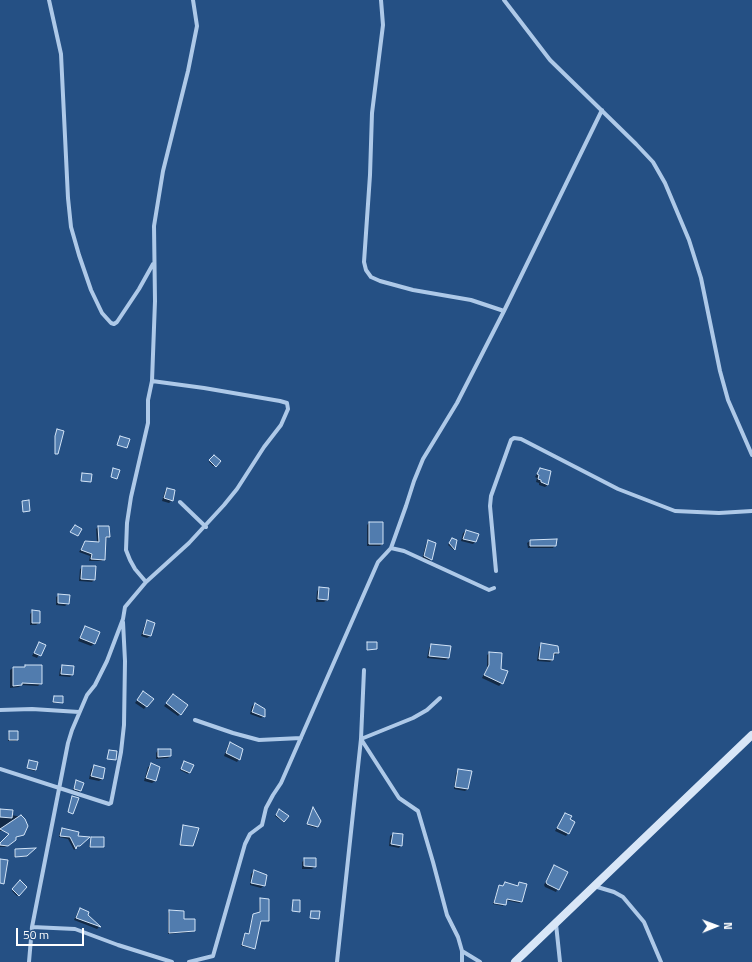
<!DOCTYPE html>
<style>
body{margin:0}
#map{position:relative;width:752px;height:962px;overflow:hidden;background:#255084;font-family:"Titillium Web",sans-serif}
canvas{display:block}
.north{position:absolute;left:696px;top:906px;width:40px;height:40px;-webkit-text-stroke:3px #255084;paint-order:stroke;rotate:89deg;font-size:11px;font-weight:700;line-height:16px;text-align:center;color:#fff}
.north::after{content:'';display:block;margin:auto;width:14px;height:18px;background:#fff;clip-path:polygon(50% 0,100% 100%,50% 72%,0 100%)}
.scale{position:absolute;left:16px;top:928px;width:68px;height:18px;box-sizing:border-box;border:2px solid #fff;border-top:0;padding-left:5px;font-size:12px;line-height:14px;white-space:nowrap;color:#fff;-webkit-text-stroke:3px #255084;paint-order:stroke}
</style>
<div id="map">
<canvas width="752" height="962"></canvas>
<div class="north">N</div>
<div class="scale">50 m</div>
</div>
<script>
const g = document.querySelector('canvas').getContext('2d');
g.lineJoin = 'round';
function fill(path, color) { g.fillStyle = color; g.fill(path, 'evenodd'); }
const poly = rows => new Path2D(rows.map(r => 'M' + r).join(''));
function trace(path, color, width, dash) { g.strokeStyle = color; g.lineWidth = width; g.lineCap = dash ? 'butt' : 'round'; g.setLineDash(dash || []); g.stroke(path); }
fill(poly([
 [214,456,215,466,213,466,209,462],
 [540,469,548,485,545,487,539,485,539,483,536,482,537,478,535,477],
 [167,489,172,500,169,503,162,501,165,491],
 [369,523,382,544,380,546,367,546,367,525],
 [98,527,109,537,105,539,104,559,101,561,89,561,90,556,79,552,85,542,97,542,96,529],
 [466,531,475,542,473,544,461,541,463,533],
 [451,540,456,541,454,550,448,545],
 [556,540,555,545,553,548,528,548,527,543,530,541],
 [429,541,431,559,428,562,422,559,426,544],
 [83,567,94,580,92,582,79,581,80,569],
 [320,588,327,600,324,602,316,602,317,591],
 [59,595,68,603,65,606,56,605,56,597],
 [33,611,39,623,36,625,30,625,30,614],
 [148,622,150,636,147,638,141,636,145,624],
 [86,627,99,633,94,644,91,646,78,641],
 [39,643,45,645,37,658,32,656],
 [542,644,558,653,555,655,553,655,552,660,550,662,537,661,539,647],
 [431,645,448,658,446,660,427,658,429,648],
 [490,653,500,670,502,683,499,686,482,678,487,668,487,655],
 [26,666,41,683,38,686,21,685,19,687,10,688,10,670,13,668,24,668],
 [62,666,72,675,70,677,59,676,60,669],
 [141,695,152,699,144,709,135,703],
 [54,697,62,703,53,703],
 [171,698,180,714,178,716,164,706],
 [255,704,264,716,261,718,250,714,252,706],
 [9,732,17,740,16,741,8,741],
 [230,743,239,759,237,762,224,756,228,745],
 [158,750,170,756,168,758,156,759,156,753],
 [29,762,37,763,35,771,27,769],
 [184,763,192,766,188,774,180,770],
 [151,765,159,767,155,781,152,783,144,781,148,767],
 [94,766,104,769,102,779,99,781,89,779,91,769],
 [459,770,468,789,465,791,454,789,456,773],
 [76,781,82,783,79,792,73,790],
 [312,809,319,821,316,828,307,825],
 [0,810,11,815,22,817,23,835,21,836,15,835,13,841,5,847,0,847,0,844,13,831,0,831],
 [279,811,288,816,283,822,275,816],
 [563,817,569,820,568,833,566,836,555,831],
 [183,826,193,845,192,846,180,846],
 [62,829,77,837,88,837,74,850,68,839,59,837,60,831],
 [393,834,401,845,399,848,389,846,390,836],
 [91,838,103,847,89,847],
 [15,850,33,850,25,857,14,857],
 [305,859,315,866,312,869,302,869,302,862],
 [552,869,566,872,556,892,545,887,544,885],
 [254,871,264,885,261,888,250,885,251,874],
 [20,882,26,887,17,896,12,891],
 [505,883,518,887,519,883,521,902,519,903,505,900,503,906,493,904,498,888,499,886,503,887],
 [260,899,268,900,268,921,260,921,254,949,241,946,244,935,249,935,252,916,259,913],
 [80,909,99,927,97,929,74,920,78,912],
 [170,911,183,920,194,930,192,932,168,934,168,913]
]), '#0007');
const building = poly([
 [57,429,64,431,58,454,55,454,55,436,57,429],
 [120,436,130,439,127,448,117,445,120,436],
 [214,455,221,461,216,467,209,460,214,455],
 [113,468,120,470,117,479,111,477,113,468],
 [540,468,551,471,548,485,541,482,541,480,538,479,539,475,537,474,540,468],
 [82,473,92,474,91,482,81,481,82,473],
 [167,488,175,490,173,501,164,498,167,488],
 [29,500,30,511,23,512,22,501,29,500],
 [369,522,383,522,383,544,369,544,369,522],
 [75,525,82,529,78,536,70,532,75,525],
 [98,526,109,526,110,537,106,537,105,560,91,559,92,554,81,550,85,541,99,542,98,526],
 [466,530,479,534,476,542,463,539,466,530],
 [452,538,457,540,455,550,449,543,452,538],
 [557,539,556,546,530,546,530,540,557,539],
 [428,540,436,543,432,560,424,556,428,540],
 [82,566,96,566,95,580,81,579,82,566],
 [319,587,329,588,328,600,318,599,319,587],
 [58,594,70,595,69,604,58,603,58,594],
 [32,610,40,611,40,623,32,623,32,610],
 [147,620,155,623,151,636,143,634,147,620],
 [85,626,100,632,95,644,80,638,85,626],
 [39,642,46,645,41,656,34,653,39,642],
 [367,642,377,642,377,649,367,650,367,642],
 [541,643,558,646,559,653,554,653,553,660,539,659,541,643],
 [431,644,451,646,449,658,429,656,431,644],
 [489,652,502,653,501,669,508,671,503,684,484,675,489,665,489,652],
 [25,665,42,665,42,684,22,683,22,685,13,686,13,667,25,667,25,665],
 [62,665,74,666,73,675,61,674,62,665],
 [143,691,154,699,147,707,137,700,143,691],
 [173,694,188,705,181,715,166,703,173,694],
 [54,696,63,696,63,703,53,702,54,696],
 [255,703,265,709,265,717,252,712,255,703],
 [9,731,18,731,18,740,9,740,9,731],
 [230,742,243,749,240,760,226,753,230,742],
 [158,749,171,749,171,756,158,757,158,749],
 [109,750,117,751,116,760,107,759,109,750],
 [29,760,38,762,36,770,27,768,29,760],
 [184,761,194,765,190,773,181,769,184,761],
 [151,763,160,767,156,781,146,778,151,763],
 [94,765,105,768,103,779,91,776,94,765],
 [458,769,472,771,468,789,455,787,458,769],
 [76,780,84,783,81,791,74,789,76,780],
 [72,796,79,798,73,814,68,812,72,796],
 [313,807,321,821,318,827,307,824,313,807],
 [0,809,13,810,12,818,0,817,0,809],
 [279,809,289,816,284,822,276,815,279,809],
 [565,813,572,816,570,819,575,822,569,834,557,828,565,813],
 [21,815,25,819,28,826,24,835,16,837,16,840,8,846,0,845,0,843,9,834,0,829,21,815],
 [183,825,199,828,193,846,180,845,183,825],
 [62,828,79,832,78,836,90,837,80,846,77,846,76,849,70,837,60,836,62,828],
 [393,833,403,834,402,846,391,844,393,833],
 [91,837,104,837,104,847,90,847,91,837],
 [36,848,27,856,15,857,15,849,36,848],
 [304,858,316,858,316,867,304,866,304,858],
 [0,859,8,860,4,884,0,883,0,859],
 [554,865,568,872,559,890,547,884,546,882,554,865],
 [254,870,267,875,265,886,251,883,254,870],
 [20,880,27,887,19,896,12,889,20,880],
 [505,882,518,886,519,882,527,884,522,902,507,899,506,905,494,903,499,885,503,886,505,882],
 [260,898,269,899,269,921,261,921,255,949,242,945,245,933,249,934,253,914,260,912,260,898],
 [293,900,300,900,300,912,292,911,293,900],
 [80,908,89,912,88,915,101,927,76,918,80,908],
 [169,910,184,911,184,919,195,919,195,931,169,933,169,910],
 [311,911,320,911,319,919,310,918,311,911]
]);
fill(building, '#517cae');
trace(building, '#d2e3f6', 1);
trace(poly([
 [49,0,61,54,68,198,71,227,79,255,91,290,102,313,111,323,114,324,117,322,139,289,153,264],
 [381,0,383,25,372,113,370,175,364,262,366,270,371,277,380,281,413,290,471,300,504,311],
 [504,0,550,60,636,144,653,162,665,183,689,240,701,278,720,371,728,400,752,455],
 [180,502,206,527],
 [391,548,406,506,414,481,423,459,457,403,504,311,602,110],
 [496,571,490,506,491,496,511,440,514,438,521,439,618,489,675,511,719,513,752,511],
 [146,582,135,569,130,560,126,550,127,523,131,497,148,423,148,400,152,381,155,301,154,226,163,171,188,71,197,26,193,0],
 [440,698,427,710,413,718,361,739,399,798,418,811,433,862,447,915,458,937,462,951,462,962],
 [0,710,32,709,79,712],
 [195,720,233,733,259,740,301,738],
 [0,769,109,804,111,803,121,752,124,725,125,661,123,622],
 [594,886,614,892,623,897,644,922,661,962],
 [556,924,560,962],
 [32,927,75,929,118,945,172,962],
 [462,951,480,962],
 [29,962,32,927,68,743,72,730,87,695,95,685,107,661,123,619,125,607,146,582,189,543,224,505,237,489,264,447,281,425,288,409,287,403,280,401,204,388,152,381],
 [189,962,213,956,245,844,250,834,262,825,266,808,273,795,281,783,378,562,391,548,404,551,489,590,494,588],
 [337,962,361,739,364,670]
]), '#aec9e8', 4);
trace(poly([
 [515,962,752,735]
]), '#d8e6f7', 8);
</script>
